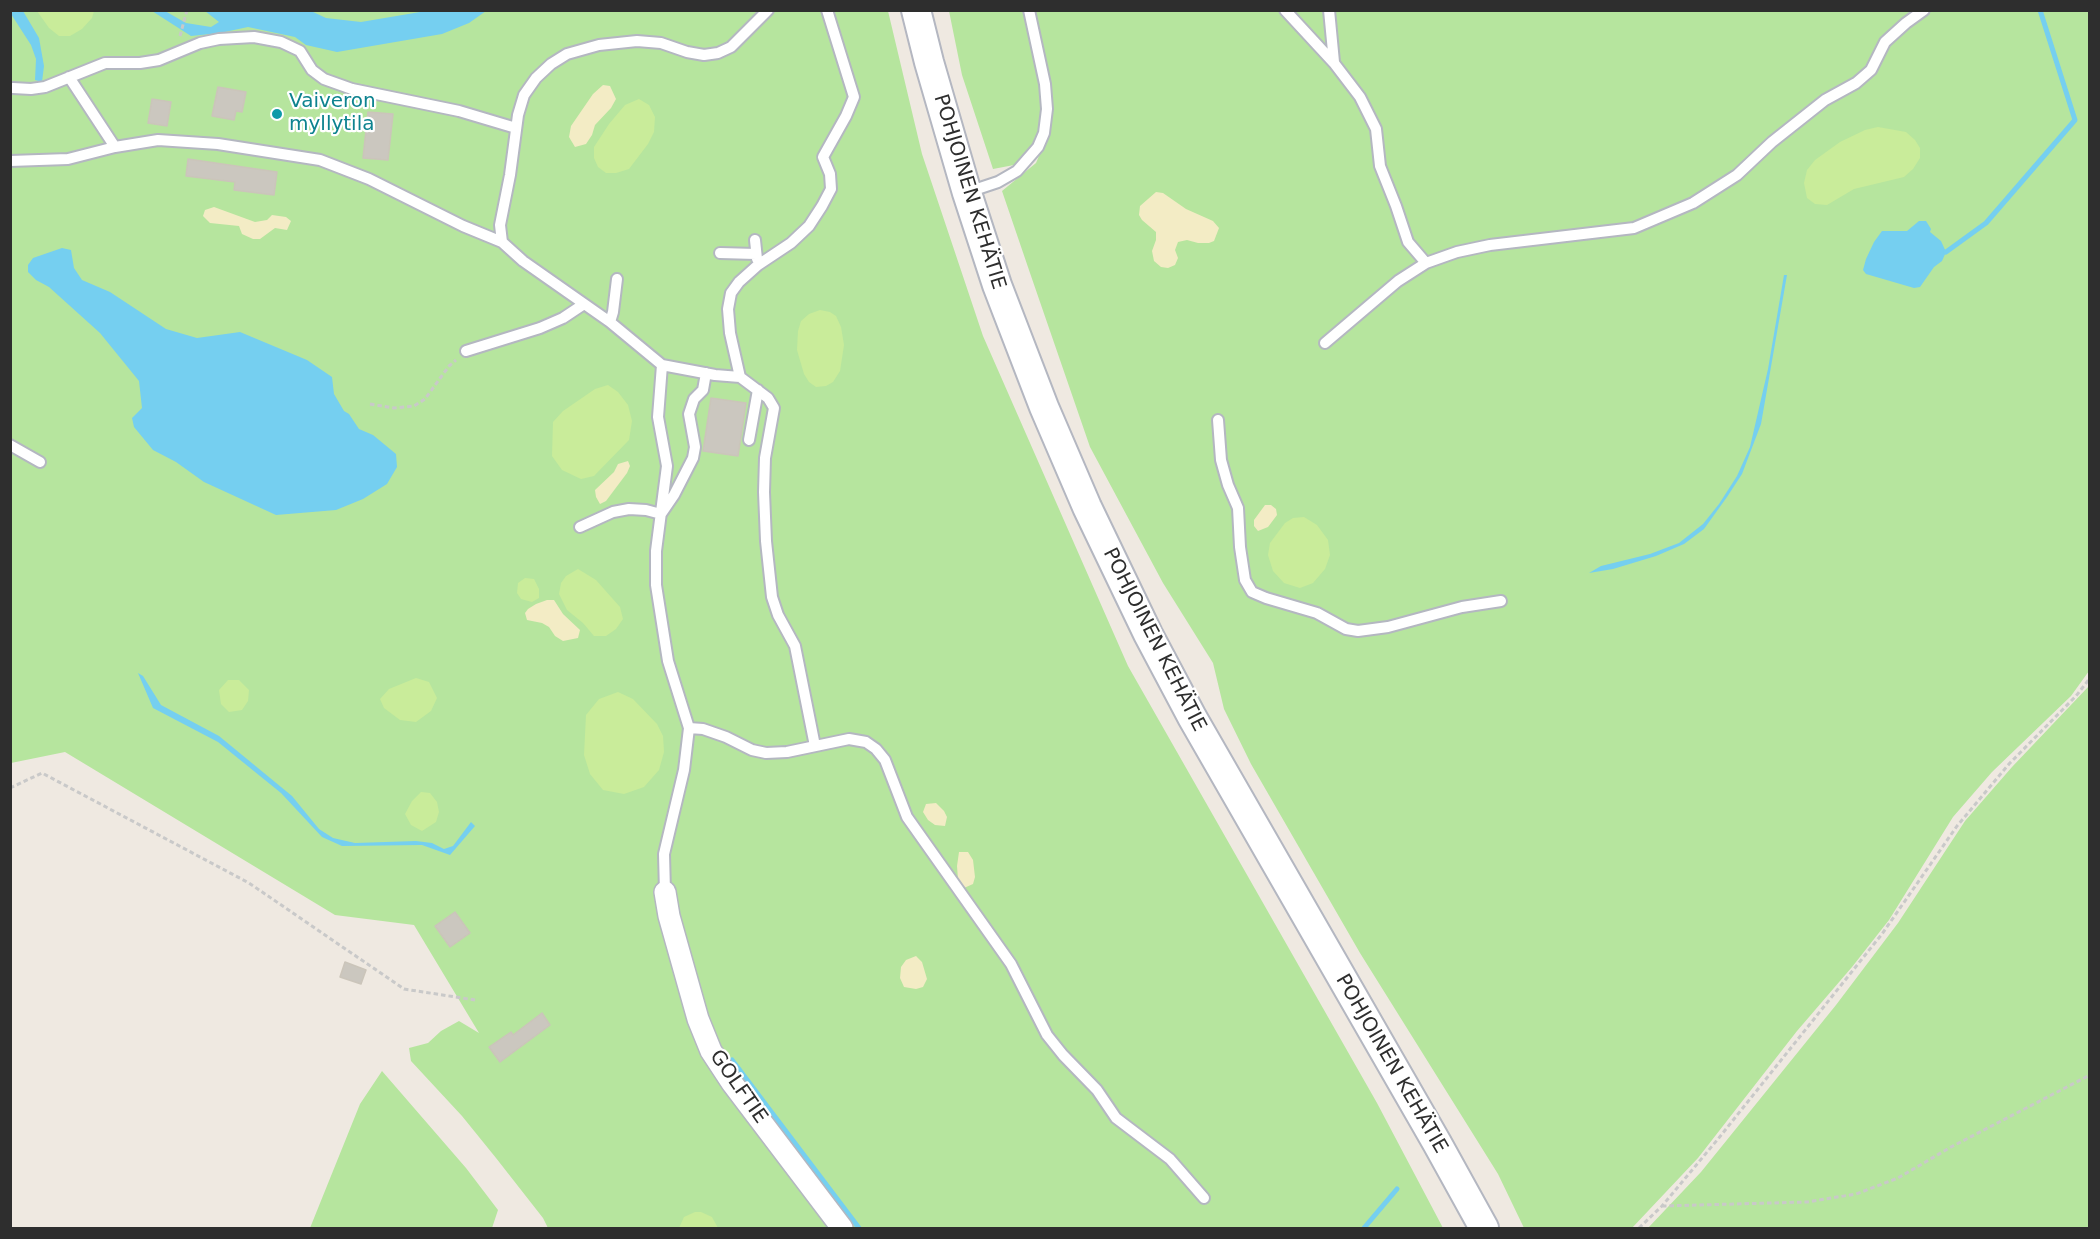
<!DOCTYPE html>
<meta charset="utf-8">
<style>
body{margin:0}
#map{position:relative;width:2100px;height:1239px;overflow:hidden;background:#efe9e1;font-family:"DejaVu Sans",sans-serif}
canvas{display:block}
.frame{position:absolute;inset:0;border:12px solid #2e2e2e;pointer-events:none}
</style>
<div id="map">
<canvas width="2100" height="1239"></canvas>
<div class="frame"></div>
</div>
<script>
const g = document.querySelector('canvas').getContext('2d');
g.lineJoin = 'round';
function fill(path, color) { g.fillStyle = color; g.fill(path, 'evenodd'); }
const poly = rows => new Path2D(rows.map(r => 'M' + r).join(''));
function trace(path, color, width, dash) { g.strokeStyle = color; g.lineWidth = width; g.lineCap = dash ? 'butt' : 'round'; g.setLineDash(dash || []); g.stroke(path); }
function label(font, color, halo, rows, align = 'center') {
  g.font = font + ' "DejaVu Sans",sans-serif'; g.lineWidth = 4.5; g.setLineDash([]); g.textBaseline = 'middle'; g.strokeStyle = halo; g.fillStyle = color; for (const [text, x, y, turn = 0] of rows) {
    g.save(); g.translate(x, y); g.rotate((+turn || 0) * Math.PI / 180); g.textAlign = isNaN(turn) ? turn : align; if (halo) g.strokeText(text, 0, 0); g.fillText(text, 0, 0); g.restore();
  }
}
fill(poly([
 [10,11,888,11,922,154,983,336,1128,666,1377,1103,1443,1228,548,1228,543,1218,496,1158,462,1116,411,1061,409,1048,428,1043,441,1031,459,1021,479,1033,414,925,335,915,65,752,11,763],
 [949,11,2089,11,2089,671,2071,696,1992,772,1953,817,1889,920,1852,967,1797,1031,1698,1158,1632,1228,1524,1228,1498,1174,1360,953,1251,764,1224,709,1213,663,1163,583,1090,447,1030,273,1002,191,1036,163,1041,151,1035,137,1033,146,1014,165,993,169,962,75],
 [2089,686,2089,1228,1648,1228,1701,1172,1836,1005,1898,923,1965,821,2012,767],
 [382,1071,466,1168,498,1210,492,1228,310,1228,360,1104]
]), '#b6e59e');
fill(poly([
 [603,85,610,86,616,99,611,108,595,125,592,135,586,144,575,147,569,137,571,126,593,94],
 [1156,192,1163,193,1186,209,1213,221,1219,228,1214,241,1209,243,1198,243,1187,240,1178,242,1175,250,1178,258,1175,265,1168,268,1161,267,1154,261,1152,251,1156,240,1156,232,1142,220,1139,215,1140,206],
 [214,207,255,222,267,220,272,215,286,217,291,221,287,230,275,228,260,239,253,239,242,234,239,226,210,223,203,216,205,210],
 [628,461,630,466,627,473,606,501,600,504,596,497,595,490,614,472,618,464],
 [1265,505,1271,505,1276,509,1277,515,1268,527,1258,531,1254,526,1254,520],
 [547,600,554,600,563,614,580,630,578,638,563,641,555,636,549,627,542,623,527,620,525,613,528,609,536,604],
 [936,803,944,811,947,817,945,826,935,825,928,820,923,812,926,804],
 [959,852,968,852,973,860,975,877,973,884,964,888,958,879,957,866],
 [916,956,922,962,927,979,923,987,916,989,904,987,900,978,901,967,906,960]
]), '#f3ecc5');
fill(poly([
 [37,11,94,11,92,18,82,29,70,36,59,36,49,28],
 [639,99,649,105,655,117,654,132,648,144,629,169,616,173,606,173,598,167,594,158,594,147,609,124,625,105],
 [1878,127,1906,132,1915,140,1920,148,1920,158,1913,169,1904,177,1854,189,1827,205,1815,204,1807,198,1804,183,1807,170,1815,160,1840,142,1865,130],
 [820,310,830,312,836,316,841,327,844,345,840,371,833,382,826,386,816,387,809,382,804,374,797,350,798,331,801,321,809,314],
 [608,385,618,392,628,405,632,421,629,440,594,476,581,479,562,470,552,456,553,422,563,411,595,389],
 [1304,517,1317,525,1328,540,1330,555,1325,569,1313,583,1300,588,1284,583,1273,571,1268,555,1270,543,1285,523,1293,518],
 [578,569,596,580,620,607,623,619,616,629,606,636,594,636,583,623,567,610,559,594,561,583,566,576],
 [525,578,534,579,539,589,539,598,532,602,521,599,517,593,518,583],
 [416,678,429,682,437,698,431,711,416,722,400,720,384,708,380,699,389,689],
 [228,680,239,680,249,690,248,701,242,710,229,712,221,704,219,690],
 [618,692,633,699,657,724,663,736,664,752,659,770,644,787,624,794,603,790,590,774,584,755,586,715,599,699],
 [421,792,430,793,437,802,439,812,436,822,422,831,411,825,405,814,412,801],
 [695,1212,701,1212,712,1217,718,1228,679,1228,684,1217]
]), '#c9ec9a');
fill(poly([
 [11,10,23,11,39,38,44,66,42,82,35,80,36,59,31,45,11,14],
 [152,11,165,11,186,23,211,27,219,22,205,11,311,11,326,18,361,22,426,11,486,11,469,23,442,34,337,52,306,45,295,37,248,27,220,33,191,36],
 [1919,221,1926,221,1931,229,1930,232,1941,241,1946,252,1942,261,1934,267,1920,287,1914,288,1866,274,1863,270,1866,259,1874,242,1882,231,1907,231],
 [62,248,71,250,74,268,82,280,110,292,166,329,197,338,240,332,307,360,332,377,334,394,344,411,349,414,359,429,373,435,396,454,397,467,387,484,363,499,336,510,276,515,204,482,176,462,153,450,134,427,132,418,142,408,139,381,100,333,49,287,36,280,28,272,28,265,33,258],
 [1784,275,1787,275,1761,424,1742,474,1727,497,1704,529,1684,544,1656,556,1613,569,1589,573,1601,566,1650,554,1679,543,1703,524,1719,504,1737,476,1750,447,1768,369],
 [138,673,143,676,161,705,219,736,292,796,319,829,333,838,355,843,416,841,432,843,444,849,453,846,471,822,475,826,450,855,422,845,342,846,322,837,281,793,218,742,153,708]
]), '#75cff0');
trace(poly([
 [1946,252,1986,223,2075,120,2040,10],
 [732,1060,859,1228],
 [1364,1228,1397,1189]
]), '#75cff0', 5);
const building = poly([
 [218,87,246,92,242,112,236,111,234,120,212,116,218,87],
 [152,99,171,102,167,126,148,123,152,99],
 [368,112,393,114,388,160,363,158,368,112],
 [188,159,277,172,274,195,234,190,235,182,186,176,188,159],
 [711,398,746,403,738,456,703,451,711,398],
 [455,912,470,933,450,947,435,926,455,912],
 [345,962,366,970,361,984,340,977,345,962],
 [542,1013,550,1025,500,1062,489,1047,511,1032,513,1035,542,1013]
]);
fill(building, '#cbc7bf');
trace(building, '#cbc5ba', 1.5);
const service = poly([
 [1285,10,1334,63,1360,97,1376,129,1380,166,1396,206,1408,242,1426,263,1457,252,1490,245,1634,228,1693,203,1737,175,1772,142,1825,100,1856,83,1871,70,1885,42,1906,23,1924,10],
 [1329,10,1334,62],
 [69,77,115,147],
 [13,88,31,89,45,87,105,63,140,63,159,60,200,43,219,39,254,37,281,42,300,51,312,70,324,79,352,89,459,111,516,128],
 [10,161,68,159,115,147,158,140,218,144,320,160,369,179,463,226,502,242,523,261,610,322,662,365,658,417,667,466,656,551,656,585,668,661,689,728,684,770,664,854,665,892],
 [968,192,998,182,1017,171,1038,147,1044,133,1047,109,1045,84,1029,10],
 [755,240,757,259],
 [502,242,500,225,510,175,518,115,524,95,536,78,551,64,567,54,599,45,637,41,661,43,687,52,704,55,718,53,731,47,768,10],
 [720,253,756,254],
 [610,322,613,312,617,279],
 [1325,343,1398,281,1426,263],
 [466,351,540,328,563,318,584,304],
 [662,365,715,375,740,377],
 [1218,420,1221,460,1228,485,1238,508,1240,547,1245,580,1252,592,1266,598,1317,613,1346,629,1358,631,1388,627,1462,607,1501,601],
 [749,440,758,390],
 [10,445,40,462],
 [580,527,613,512,629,509,646,510,661,514,674,495,693,458,695,447,689,414,694,399,703,390,706,373],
 [689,728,703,729,726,737,752,750,766,753,787,752,849,739,866,742,876,749,885,760,907,817,1011,964,1047,1035,1063,1055,1097,1090,1116,1118,1170,1159,1204,1198],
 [815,746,795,646,778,615,772,597,766,541,764,492,765,458,774,408,768,398,740,377,730,333,728,309,731,293,739,282,758,265,791,243,809,226,822,206,831,189,830,174,823,157,846,116,854,97,827,10]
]);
const minor = poly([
 [665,892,669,916,698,1019,711,1051,732,1083,842,1228]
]);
const secondary = poly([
 [916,10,929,62,967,193,997,285,1044,407,1087,507,1148,634,1192,717,1437,1143,1484,1228]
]);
trace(service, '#b4b7c1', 14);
trace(minor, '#b4b7c1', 24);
trace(secondary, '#b4b7c1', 32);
trace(poly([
 [180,36,187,10],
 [370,404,394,408,414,406,425,399,449,366,456,360],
 [10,788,42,773,249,883,404,989,475,1000],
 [1662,1206,1807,1202,1856,1194,1898,1178,1951,1147,2090,1075],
 [1639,1228,1662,1206,1718,1139,1882,934,1957,826,2009,764,2076,696,2090,678]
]), '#c9c9c9', 3, [4.5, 3]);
trace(service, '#fff', 10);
trace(minor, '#fff', 21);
trace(secondary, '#fff', 28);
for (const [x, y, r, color] of [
 [277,114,6,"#0f9aa8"]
]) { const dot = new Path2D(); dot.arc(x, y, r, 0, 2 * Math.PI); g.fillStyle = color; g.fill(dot); trace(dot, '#fff', 2); }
label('20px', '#0d838f', '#fff', [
 ["Vaiveron",289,102],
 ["myllytila",289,125]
], 'left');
label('20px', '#2e2e2e', '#fff', [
 ["POHJOINEN KEHÄTIE",969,192,73],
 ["POHJOINEN KEHÄTIE",1154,640,63],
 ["POHJOINEN KEHÄTIE",1391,1064,60],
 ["GOLFTIE",738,1087,55]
]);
</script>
